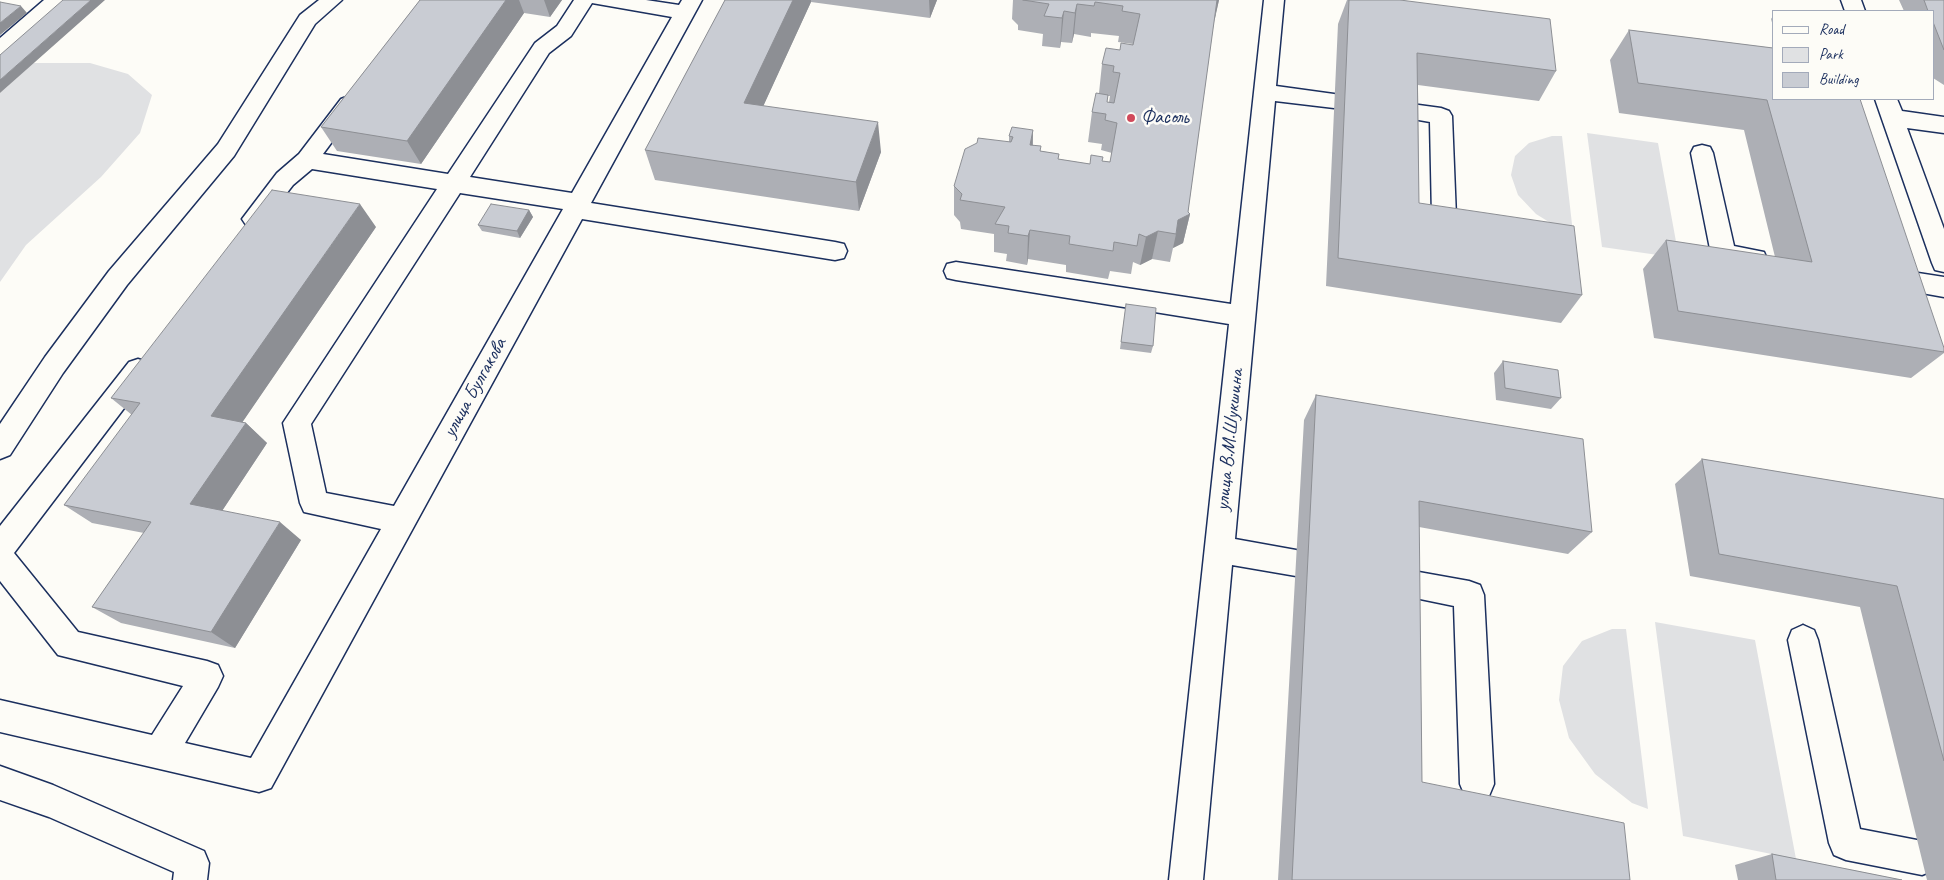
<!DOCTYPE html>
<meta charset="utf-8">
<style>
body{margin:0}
#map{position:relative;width:1944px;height:880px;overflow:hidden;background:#fdfcf7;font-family:Caveat,sans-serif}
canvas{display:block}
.legend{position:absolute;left:1772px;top:10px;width:162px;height:90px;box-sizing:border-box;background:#fdfcf7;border:1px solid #a3aaba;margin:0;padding:6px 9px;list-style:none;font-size:15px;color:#1b2f5e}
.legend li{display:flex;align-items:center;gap:10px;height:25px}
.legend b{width:25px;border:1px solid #a3aaba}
</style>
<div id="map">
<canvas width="1944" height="880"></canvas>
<ul class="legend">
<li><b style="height:6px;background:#fdfcf7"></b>Road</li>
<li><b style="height:14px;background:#e0e1e3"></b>Park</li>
<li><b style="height:14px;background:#c9ccd3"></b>Building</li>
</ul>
</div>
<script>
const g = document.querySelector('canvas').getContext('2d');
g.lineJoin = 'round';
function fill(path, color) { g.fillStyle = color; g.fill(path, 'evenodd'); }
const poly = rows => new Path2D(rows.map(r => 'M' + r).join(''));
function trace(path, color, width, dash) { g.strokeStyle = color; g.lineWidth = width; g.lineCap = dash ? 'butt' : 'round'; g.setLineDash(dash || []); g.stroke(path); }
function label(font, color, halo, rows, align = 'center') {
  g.font = font + ' Caveat,sans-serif'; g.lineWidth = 5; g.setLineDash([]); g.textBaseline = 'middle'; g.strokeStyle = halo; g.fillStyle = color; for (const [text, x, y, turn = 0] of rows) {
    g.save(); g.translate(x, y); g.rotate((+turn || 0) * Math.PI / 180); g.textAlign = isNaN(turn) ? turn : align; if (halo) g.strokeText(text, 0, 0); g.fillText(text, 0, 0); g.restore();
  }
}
fill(poly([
 [33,63,90,63,128,74,152,95,140,133,101,177,26,245,0,282,0,93],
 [1587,133,1658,143,1679,258,1602,247],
 [1552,136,1562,136,1573,233,1562,230,1536,214,1518,195,1511,175,1515,156,1529,143],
 [1655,622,1755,640,1796,859,1683,836],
 [1612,629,1626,629,1648,809,1632,803,1595,774,1569,738,1559,700,1563,666,1582,641]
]), '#e0e1e3');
const minor = poly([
 [44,0,66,0,8,55,0,57,0,38,44,0],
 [319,0,342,0,315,24,234,156,127,285,63,373,10,455,0,459,0,424,45,357,109,271,218,144,300,15,319,0],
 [574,0,646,0,679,5,682,0,702,0,591,203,835,242,844,244,847,251,844,258,835,260,582,219,271,788,259,792,0,732,0,700,152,735,183,686,58,655,0,581,0,526,129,362,138,359,147,362,151,370,147,378,14,553,78,632,207,661,218,665,223,676,218,687,185,743,251,758,381,529,304,512,300,503,283,423,437,189,312,169,293,185,262,225,254,228,246,225,242,219,277,173,299,154,341,99,349,96,357,99,360,104,323,154,448,174,535,43,557,26,574,0],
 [592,3,672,17,572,193,470,177,549,53,571,36,592,3],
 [460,193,563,209,394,506,326,493,311,424,460,193],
 [1264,0,1284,0,1276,86,1334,94,1342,96,1345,101,1342,106,1334,108,1275,101,1235,539,1296,550,1306,554,1311,563,1306,572,1296,576,1232,565,1203,880,1169,880,1229,324,956,280,947,278,944,271,947,264,956,262,1231,304,1264,0],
 [1841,0,1861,0,1865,11,1845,11,1841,0],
 [1875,99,1897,99,1902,111,1944,117,1944,133,1907,128,1944,229,1944,272,1935,270,1932,263,1875,99],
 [1404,103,1441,108,1449,111,1452,116,1456,217,1452,223,1444,226,1436,223,1432,217,1430,122,1396,116,1393,111,1396,106,1404,103],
 [1702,145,1710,147,1713,153,1734,246,1764,252,1767,259,1764,266,1755,268,1723,263,1714,261,1711,254,1691,153,1694,147,1702,145],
 [1886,268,1944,277,1944,297,1877,285,1874,278,1877,271,1886,268],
 [1402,569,1469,581,1480,585,1484,595,1494,784,1489,796,1477,801,1465,796,1460,784,1454,606,1391,593,1387,583,1391,573,1402,569],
 [1803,625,1814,630,1818,640,1860,829,1922,841,1934,846,1939,858,1934,870,1922,875,1846,860,1834,855,1829,843,1788,640,1792,630,1803,625],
 [0,766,53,785,204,851,209,863,207,880,173,880,174,872,49,817,0,800,0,766]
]);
trace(minor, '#1b2f5e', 3);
fill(minor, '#fdfcf7');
fill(poly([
 [420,0,562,0,550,17,524,13,421,164,337,151,321,127],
 [725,0,937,0,930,18,811,2,763,106,881,152,859,211,655,180,645,150],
 [1013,0,1219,0,1214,21,1188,212,1190,214,1183,243,1173,248,1170,262,1152,259,1140,265,1133,262,1131,274,1110,271,1108,279,1066,272,1066,265,1028,259,1027,265,1006,261,1007,254,994,252,994,234,961,229,960,222,954,215,954,186,1009,142,1009,136,1033,130,1033,145,1041,151,1059,154,1058,159,1090,164,1102,161,1110,162,1112,153,1101,150,1102,144,1088,142,1092,112,1099,93,1102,64,1120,50,1133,44,1118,42,1119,36,1091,33,1091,37,1074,34,1072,43,1061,42,1060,48,1042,46,1043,34,1018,30,1018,25,1012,19],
 [1108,96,1110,96,1109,102,1107,102],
 [1347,0,1400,0,1556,71,1539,101,1418,85,1419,203,1582,295,1561,323,1326,286,1338,24],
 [1899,0,1944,0,1944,85,1933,78,1933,11,1904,11],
 [1773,16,1773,26,1771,19],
 [1629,30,1773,48,1944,348,1944,353,1911,378,1654,338,1643,269,1666,240,1775,257,1744,130,1619,113,1610,60],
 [529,210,533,217,520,238,482,231,478,225],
 [376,227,242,422,246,423,267,443,222,511,301,540,235,648,121,623,92,607,144,533,92,523,64,505,132,415,111,398],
 [1126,304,1153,346,1151,353,1120,349],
 [1503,361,1561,398,1551,409,1496,400,1494,373],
 [1316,395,1592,532,1568,554,1419,527,1422,782,1630,880,1278,880,1304,420],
 [1702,459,1944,499,1944,880,1927,880,1860,607,1690,576,1675,484],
 [1772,854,1902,880,1738,880,1735,865]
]), '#adafb5');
fill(poly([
 [91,0,105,0,0,93,0,80],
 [506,0,519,0,524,13,421,164,407,141],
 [544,0,562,0,550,17],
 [793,0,811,0,811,2,751,133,744,103],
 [929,0,937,0,930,18],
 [1217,0,1219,0,1214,23],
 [1077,4,1074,34,1072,43,1075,13],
 [21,6,27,13,0,35,0,23],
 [1064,11,1061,42,1060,48,1062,18],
 [878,122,881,152,859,211,856,182],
 [1033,130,1032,160,1030,145],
 [360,204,376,227,233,436,211,416],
 [529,210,533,217,520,238,517,231],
 [1190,214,1183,243,1173,248,1176,234,1178,220],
 [1030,230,1028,259,1027,265,1028,236],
 [1158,231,1152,259,1140,265,1146,237],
 [246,423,267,443,214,523,190,504],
 [280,522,301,540,235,648,211,632]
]), '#8d8f94');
const building = poly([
 [63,0,91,0,0,80,0,55,63,0],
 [420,0,506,0,407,141,321,127,420,0],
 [725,0,793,0,744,103,878,122,856,182,645,150,725,0],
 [1023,0,1217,0,1188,212,1190,214,1178,220,1176,234,1158,231,1146,237,1139,234,1137,246,1114,242,1113,251,1069,244,1070,236,1030,230,1028,236,1008,233,1009,226,995,224,1005,207,960,200,962,194,954,186,965,149,977,143,978,138,1011,142,1013,137,1009,136,1012,127,1033,130,1030,145,1041,146,1040,151,1059,154,1058,159,1090,164,1091,155,1103,157,1102,161,1110,162,1117,123,1105,120,1106,114,1092,112,1096,93,1108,95,1107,102,1114,103,1120,73,1113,72,1114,66,1102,64,1106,48,1120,50,1121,43,1133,45,1140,14,1122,11,1123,6,1095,2,1094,6,1077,4,1075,13,1064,11,1062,18,1044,16,1049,4,1023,0],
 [1349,0,1400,0,1550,19,1556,71,1417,53,1419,203,1574,226,1582,295,1338,258,1349,0],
 [1924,0,1944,0,1944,50,1933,22,1933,11,1928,11,1924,0],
 [0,2,21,6,0,23,0,2],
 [1629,30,1773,48,1773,99,1860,99,1944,348,1944,352,1678,311,1666,240,1812,262,1767,100,1638,83,1629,30],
 [272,190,360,204,211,416,246,423,190,504,280,522,211,632,92,607,151,522,64,505,140,403,111,398,272,190],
 [491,204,529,210,517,231,478,225,491,204],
 [1126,304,1156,308,1153,346,1121,342,1126,304],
 [1503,361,1558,370,1561,398,1505,388,1503,361],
 [1316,395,1583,439,1592,532,1419,501,1422,782,1624,823,1630,880,1292,880,1316,395],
 [1702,459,1944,499,1944,761,1897,586,1719,554,1702,459],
 [1772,854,1902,880,1776,880,1772,854]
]);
fill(building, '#c9ccd3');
trace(building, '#8d8f94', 1);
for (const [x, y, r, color] of [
 [1131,118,5,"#d1495b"]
]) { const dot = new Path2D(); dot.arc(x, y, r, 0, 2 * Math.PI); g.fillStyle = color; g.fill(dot); trace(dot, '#fdfcf7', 2); }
label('20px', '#1b2f5e', '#fdfcf7', [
 ["Фасоль",1141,118]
], 'left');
label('20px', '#1b2f5e', '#fdfcf7', [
 ["улица Булгакова",475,388,-61],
 ["улица В.М.Шукшина",1230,440,-84]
]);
</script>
